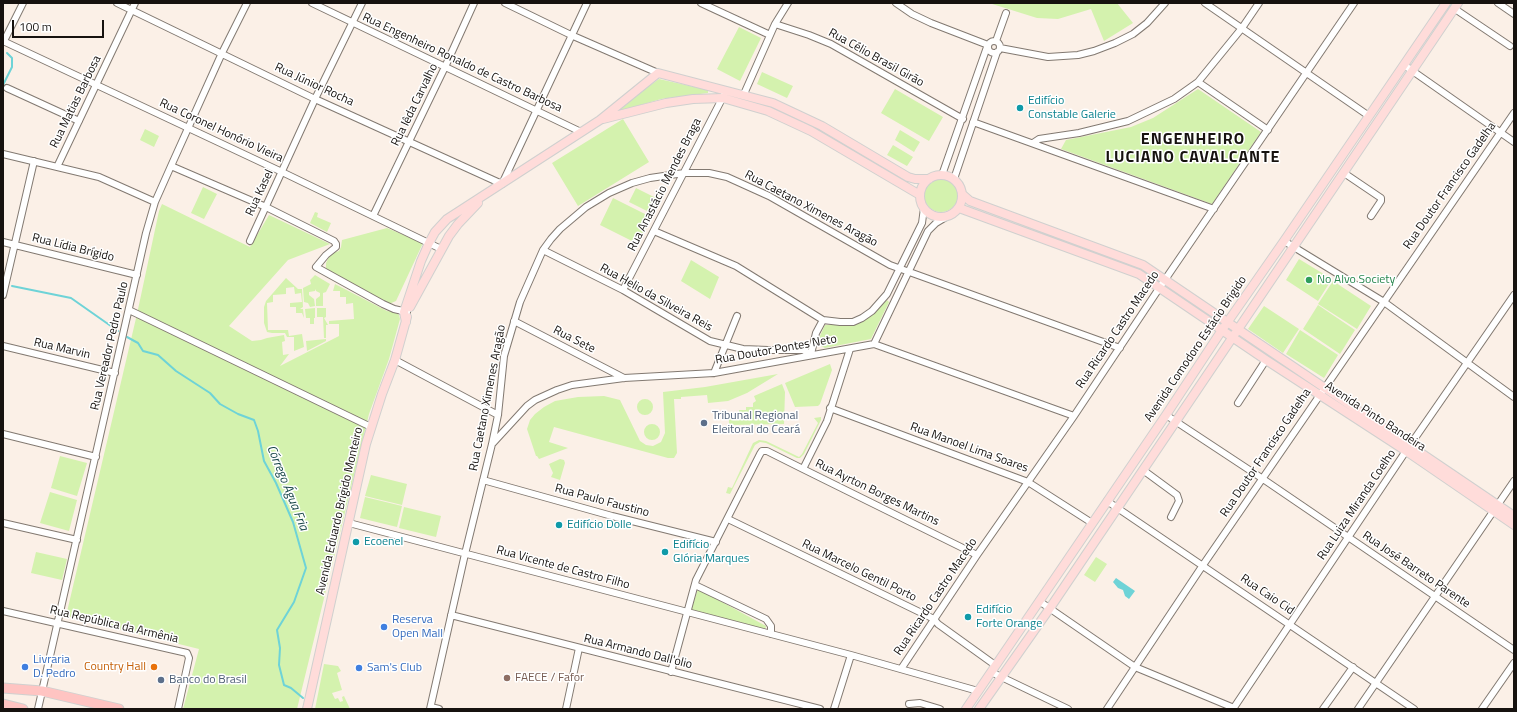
<!DOCTYPE html>
<meta charset="utf-8">
<style>
body{margin:0}
#map{position:relative;width:1517px;height:712px;overflow:hidden;background:#fbf0e7;font-family:"Titillium Web",sans-serif}
canvas{display:block}
.frame{position:absolute;inset:0;border:4px solid #16120f;pointer-events:none}
.scale{position:absolute;left:12px;top:20px;width:92px;height:18px;box-sizing:border-box;border:2px solid #16120f;border-top:0;padding-left:5px;font-size:12px;line-height:14px;white-space:nowrap;color:#16120f;-webkit-text-stroke:3px #fff;paint-order:stroke}
</style>
<div id="map">
<canvas width="1517" height="712"></canvas>
<div class="frame"></div>
<div class="scale">100 m</div>
</div>
<script>
const g = document.querySelector('canvas').getContext('2d');
g.lineJoin = 'round';
function fill(path, color) { g.fillStyle = color; g.fill(path, 'evenodd'); }
const poly = rows => new Path2D(rows.map(r => 'M' + r).join(''));
function trace(path, color, width, dash) { g.strokeStyle = color; g.lineWidth = width; g.lineCap = dash ? 'butt' : 'round'; g.setLineDash(dash || []); g.stroke(path); }
function label(font, color, halo, rows, align = 'center') {
  g.font = font + ' "Titillium Web",sans-serif'; g.lineWidth = 3; g.setLineDash([]); g.textBaseline = 'middle'; g.strokeStyle = halo; g.fillStyle = color; for (const [text, x, y, turn = 0] of rows) {
    g.save(); g.translate(x, y); g.rotate((+turn || 0) * Math.PI / 180); g.textAlign = isNaN(turn) ? turn : align; if (halo) g.strokeText(text, 0, 0); g.fillText(text, 0, 0); g.restore();
  }
}
fill(poly([
 [989,3,1117,3,1133,23,1104,41,1091,9,1058,19,1037,18],
 [739,27,761,38,740,81,717,69],
 [762,72,793,86,787,98,757,84],
 [659,79,708,90,708,93,661,99,617,112,618,108],
 [895,89,943,117,929,141,881,113],
 [1198,89,1261,132,1212,204,1061,149,1066,140,1131,127,1153,118],
 [623,119,649,162,578,206,552,163],
 [145,129,159,136,154,147,140,140],
 [900,130,920,142,914,152,895,140],
 [893,145,913,157,907,166,887,155],
 '924 195a17 17 0 1 1 34 0a17 17 0 1 1-34 0Z',
 [203,187,217,194,204,219,191,213],
 [636,188,660,200,653,214,629,202],
 [613,198,651,217,638,244,600,225],
 [162,204,250,247,269,215,330,244,288,260,229,326,252,341,261,340,267,338,284,335,285,341,282,342,283,355,289,354,280,366,339,336,339,324,329,324,329,321,354,319,353,303,346,304,346,297,340,297,340,291,333,291,335,284,387,311,395,312,399,315,400,319,389,359,369,414,297,709,183,709,199,649,66,616,137,314,159,211],
 [315,212,318,213,317,217,331,223,327,232,310,223],
 [387,228,423,243,396,301,389,304,326,269,326,263,329,257,332,253,339,251,341,247,342,240],
 [1299,259,1332,279,1318,301,1286,280],
 [691,260,719,277,710,299,681,281],
 [315,275,330,284,326,292,323,293,323,306,316,306,316,299,320,296,320,293,316,291,316,289,315,291,309,292,309,295,314,299,315,306,310,307,308,303,304,302,303,288,311,284,310,280],
 [286,278,298,289,302,289,303,307,300,309,303,309,304,318,302,313,296,313,296,307,290,307,290,303,302,302,301,293,295,294,294,287,286,288,286,294,273,295,273,302,267,303,268,330,288,330,289,336,302,334,304,347,294,351,294,337,287,337,285,333,272,333,267,332,264,323,264,307,266,301],
 [1333,281,1371,306,1357,329,1318,304],
 [887,300,889,302,871,339,825,348,819,345,819,338,825,325,845,325,855,324,873,314],
 [1318,305,1355,330,1340,354,1303,329],
 [1264,306,1299,329,1283,353,1248,329],
 [315,308,315,318,314,318,314,324,310,324,310,318,306,318,305,309],
 [317,308,326,308,326,317,324,318,328,325,326,325,326,338,324,338,323,317,317,317],
 [1300,330,1338,355,1324,378,1286,354],
 [326,339,326,341,307,351,306,341],
 [830,364,832,370,820,404,818,406,795,407,785,383],
 [778,374,747,393,728,401,708,403,707,395,681,397,681,399,674,399,677,453,674,458,668,458,554,427,549,442,568,448,539,459,537,456,536,456,527,429,530,420,535,414,544,407,555,401,578,397,604,396,620,400,640,441,646,445,653,446,661,442,665,433,663,392,705,387],
 [782,384,785,392,784,424,729,425,729,420,724,420,724,415,732,415,732,413,739,412,739,410,746,410,746,407,753,407,753,403,756,401,754,396],
 '637 407a8 8 0 1 1 16 0a8 8 0 1 1-16 0Z',
 [821,417,821,420,804,454,800,458,797,458,766,443,760,442,755,445,730,494,726,493,728,487,732,488,753,443,759,440,766,441,799,457,802,454,818,423,814,418],
 '644 432a8 8 0 1 1 16 0a8 8 0 1 1-16 0Z',
 [60,456,87,463,77,496,51,488],
 [560,459,564,460,565,463,560,480,551,477,553,473,549,464],
 [371,475,407,484,402,505,365,496],
 [50,492,77,500,69,531,40,523],
 [365,497,402,506,397,527,360,518],
 [404,507,441,516,436,537,399,528],
 [36,552,67,559,62,580,31,573],
 [1096,557,1107,564,1095,582,1084,575],
 [698,589,766,626,765,631,691,610],
 [324,664,338,666,341,671,337,673,342,690,332,693,335,699,338,698,340,702,343,701,342,697,344,696,350,709,315,709]
]), '#d4f2ae');
fill(poly([
 [1116,578,1135,591,1129,599,1125,596,1123,590,1118,588,1113,582]
]), '#6ed3d7');
trace(poly([
 [3,85,12,67,12,58,7,53],
 [12,286,71,298,118,331],
 [127,337,138,343,143,351,158,355,176,371,210,393,220,404,238,414,254,420,258,431,264,461,276,483,293,522,306,568,294,602,277,630,280,648,279,665,284,685,291,688,303,698]
]), '#6ed3d7', 2);
const minor = poly([
 [117,3,315,99,502,184,587,3],
 [312,3,581,132],
 [505,3,571,35,658,73],
 [701,3,770,35],
 [896,3,912,14,931,23,988,45],
 [1205,3,1369,116],
 [1498,3,1514,14],
 [1455,9,1510,46],
 [775,24,809,35,831,44,963,119],
 '988 47a6 6 0 1 1 12 0a6 6 0 1 1-12 0Z',
 [3,41,282,172,441,249],
 [4,41,23,3],
 [996,41,1006,13],
 [1000,48,1048,57,1078,55,1094,51,1115,43,1133,34,1147,23,1165,3],
 [1404,65,1514,142],
 [1198,82,1268,130],
 [7,88,79,121],
 [744,94,775,24,788,3],
 [973,122,1214,209],
 [1033,143,1039,139,1079,133,1128,121,1174,99,1198,82,1242,28,1259,3],
 [3,154,99,177,155,202],
 [171,166,266,207,334,241,336,244,336,247,326,255,316,267,383,304,394,309,407,312],
 [57,167,135,3],
 [1344,173,1381,198,1381,201,1371,216],
 [942,175,987,47],
 [954,179,997,52],
 [373,216,445,67,474,3],
 [654,231,736,266,823,320,840,322,853,322,862,318,872,311,887,294,922,223,924,208],
 [250,241,315,99,362,3],
 [1284,241,1384,302,1514,397],
 [3,242,137,275],
 [543,250,623,290,710,341,743,349,768,350,803,350,811,354],
 [623,290,724,95],
 [3,295,34,161],
 [129,310,371,427],
 [514,321,624,378],
 [874,344,928,231,936,223,946,217],
 [3,346,115,373],
 [811,354,816,333,823,320],
 [395,360,498,415],
 [714,373,737,316],
 [1238,403,1266,360],
 [830,408,1028,482,1092,523],
 [1166,415,1263,479,1514,650],
 [3,434,96,457],
 [493,443,527,406,535,400,557,390,572,385,624,378,714,373,874,344,1074,416],
 [803,469,827,421,850,349],
 [1143,470,1177,495,1179,501,1171,517],
 [483,480,612,516,716,542],
 [1107,501,1414,709],
 [728,519,934,619,938,624,995,665],
 [3,523,77,540],
 [349,523,851,655,978,691],
 [695,585,766,619,771,626,771,634],
 [1039,601,1135,667,1234,708],
 [3,611,187,653,189,658,178,709],
 [451,615,820,709],
 [901,669,977,555,1074,416,1160,287,1354,3],
 [671,672,696,580,760,454,762,451,767,451,803,469,977,555],
 [991,672,1068,709],
 [909,704,920,703,940,709],
 [431,707,439,709],
 [38,709,146,233,155,202,171,166,222,53,247,3],
 [430,709,465,554,492,444,498,415,504,356,520,302,543,250,551,239,560,229,586,207,609,193,632,183,650,178,684,173,709,173,727,177,769,196,890,265,1120,348],
 [566,709,579,648],
 [834,709,851,655],
 [1107,709,1203,565,1514,113],
 [1233,709,1406,451,1514,295],
 [1323,709,1353,667],
 [1358,709,1514,481],
 [1482,709,1514,663]
]);
const major = poly([
 [603,119,666,103,693,99,723,98,768,111,811,131,920,195],
 '920 196a21 21 0 1 1 42 0a21 21 0 1 1-42 0Z',
 [962,194,970,201,1143,265,1514,516],
 [959,208,1139,274,1266,360,1406,451,1514,525],
 [410,307,449,236,458,224,478,203],
 [406,322,404,312,421,261,429,243,435,232,447,219,600,120,658,73,773,103,822,126,908,177,915,179,929,179],
 [307,709,366,444,382,394,395,360,407,317],
 [966,709,1166,415,1222,330,1284,241,1446,3],
 [979,709,1050,608,1458,3]
]);
const highway = poly([
 [3,688,42,691,119,709],
 [3,704,23,709]
]);
trace(minor, '#827971', 8);
trace(major, '#d0d0cf', 10);
trace(highway, '#d0d0cf', 11);
trace(minor, '#fff', 6);
trace(major, '#ffdcda', 8);
trace(highway, '#ffc4c2', 9);
for (const [x, y, r, color] of [
 [1020,108,4,"#0f9aa8"],
 [1309,280,4,"#2e9e5b"],
 [704,423,4,"#5c6f8a"],
 [559,525,4,"#0f9aa8"],
 [356,542,4,"#0f9aa8"],
 [665,552,4,"#0f9aa8"],
 [968,617,4,"#0f9aa8"],
 [384,627,4,"#3f7fe0"],
 [25,667,4,"#3f7fe0"],
 [154,667,4,"#e8710a"],
 [359,668,4,"#3f7fe0"],
 [507,678,4,"#8d6e63"],
 [161,680,4,"#5c6f8a"]
]) { const dot = new Path2D(); dot.arc(x, y, r, 0, 2 * Math.PI); g.fillStyle = color; g.fill(dot); trace(dot, '#fff', 1.5); }
label('12px', '#16120f', '#fff', [
 ["Rua Célio Brasil Girão",876,58,29],
 ["Rua Engenheiro Ronaldo de Castro Barbosa",462,63,25],
 ["Rua Júnior Rocha",314,85,25],
 ["Rua Matias Barbosa",76,102,-64],
 ["Rua Iêda Carvalho",415,105,-64],
 ["Rua Coronel Honório Vieira",221,131,25],
 ["Rua Anastácio Mendes Braga",665,185,-63],
 ["Rua Doutor Francisco Gadelha",1450,186,-55],
 ["Rua Kasel",260,193,-65],
 ["Rua Caetano Ximenes Aragão",811,209,28],
 ["Rua Lídia Brígido",73,248,14],
 ["Rua Helio da Silveira Reis",656,298,29],
 ["Rua Ricardo Castro Macedo",1118,330,-56],
 ["Rua Sete",574,340,27],
 ["Rua Vereador Pedro Paulo",110,346,-77],
 ["Rua Marvin",62,349,13],
 ["Avenida Comodoro Estácio Brigido",1196,349,-56],
 ["Rua Doutor Pontes Neto",776,350,-10],
 ["Rua Caetano Ximenes Aragão",488,398,-79],
 ["Avenida Pinto Bandeira",1375,417,33],
 ["Rua Manoel Lima Soares",969,448,20],
 ["Rua Doutor Francisco Gadelha",1266,453,-56],
 ["Rua Ayrton Borges Martins",877,493,26],
 ["Rua Paulo Faustino",602,501,15],
 ["Rua Luiza Miranda Coelho",1357,505,-56],
 ["Avenida Eduardo Brígido Monteiro",340,511,-77],
 ["Rua Vicente de Castro Filho",563,568,15],
 ["Rua José Barreto Parente",1416,570,34],
 ["Rua Marcelo Gentil Porto",859,571,26],
 ["Rua Caio Cid",1267,595,34],
 ["Rua Ricardo Castro Macedo",936,597,-56],
 ["Rua República da Armênia",114,625,13],
 ["Rua Armando Dall'olio",638,652,14]
]);
label('12px', '#0d838f', '#fff', [
 ["Edifício",1028,101],
 ["Constable Galerie",1028,115],
 ["Edifício Dolle",567,525],
 ["Ecoenel",364,542],
 ["Edifício",673,545],
 ["Glória Marques",673,559],
 ["Edifício",976,610],
 ["Forte Orange",976,624]
], 'left');
label('12px', '#27864d', '#fff', [
 ["No Alvo Society",1317,280]
], 'left');
label('12px', '#4e5e75', '#fff', [
 ["Tribunal Regional",712,416],
 ["Eleitoral do Ceará",712,430],
 ["Banco do Brasil",169,680]
], 'left');
label('12px', '#366cbe', '#fff', [
 ["Reserva",392,620],
 ["Open Mall",392,634],
 ["Livraria",33,660],
 ["D. Pedro",33,674],
 ["Sam's Club",367,668]
], 'left');
label('12px', '#c56008', '#fff', [
 ["Country Hall",146,667]
], 'right');
label('12px', '#785e54', '#fff', [
 ["FAECE / Fafor",515,678]
], 'left');
label('italic 13px', '#184648', '#fff', [
 ["Córrego Água Fria",287,488,68]
]);
g.letterSpacing = '1px';
label('bold 16px', '#16120f', '#fff', [
 ["ENGENHEIRO",1193,140],
 ["LUCIANO CAVALCANTE",1193,158]
]);
g.letterSpacing = '0px';
</script>
